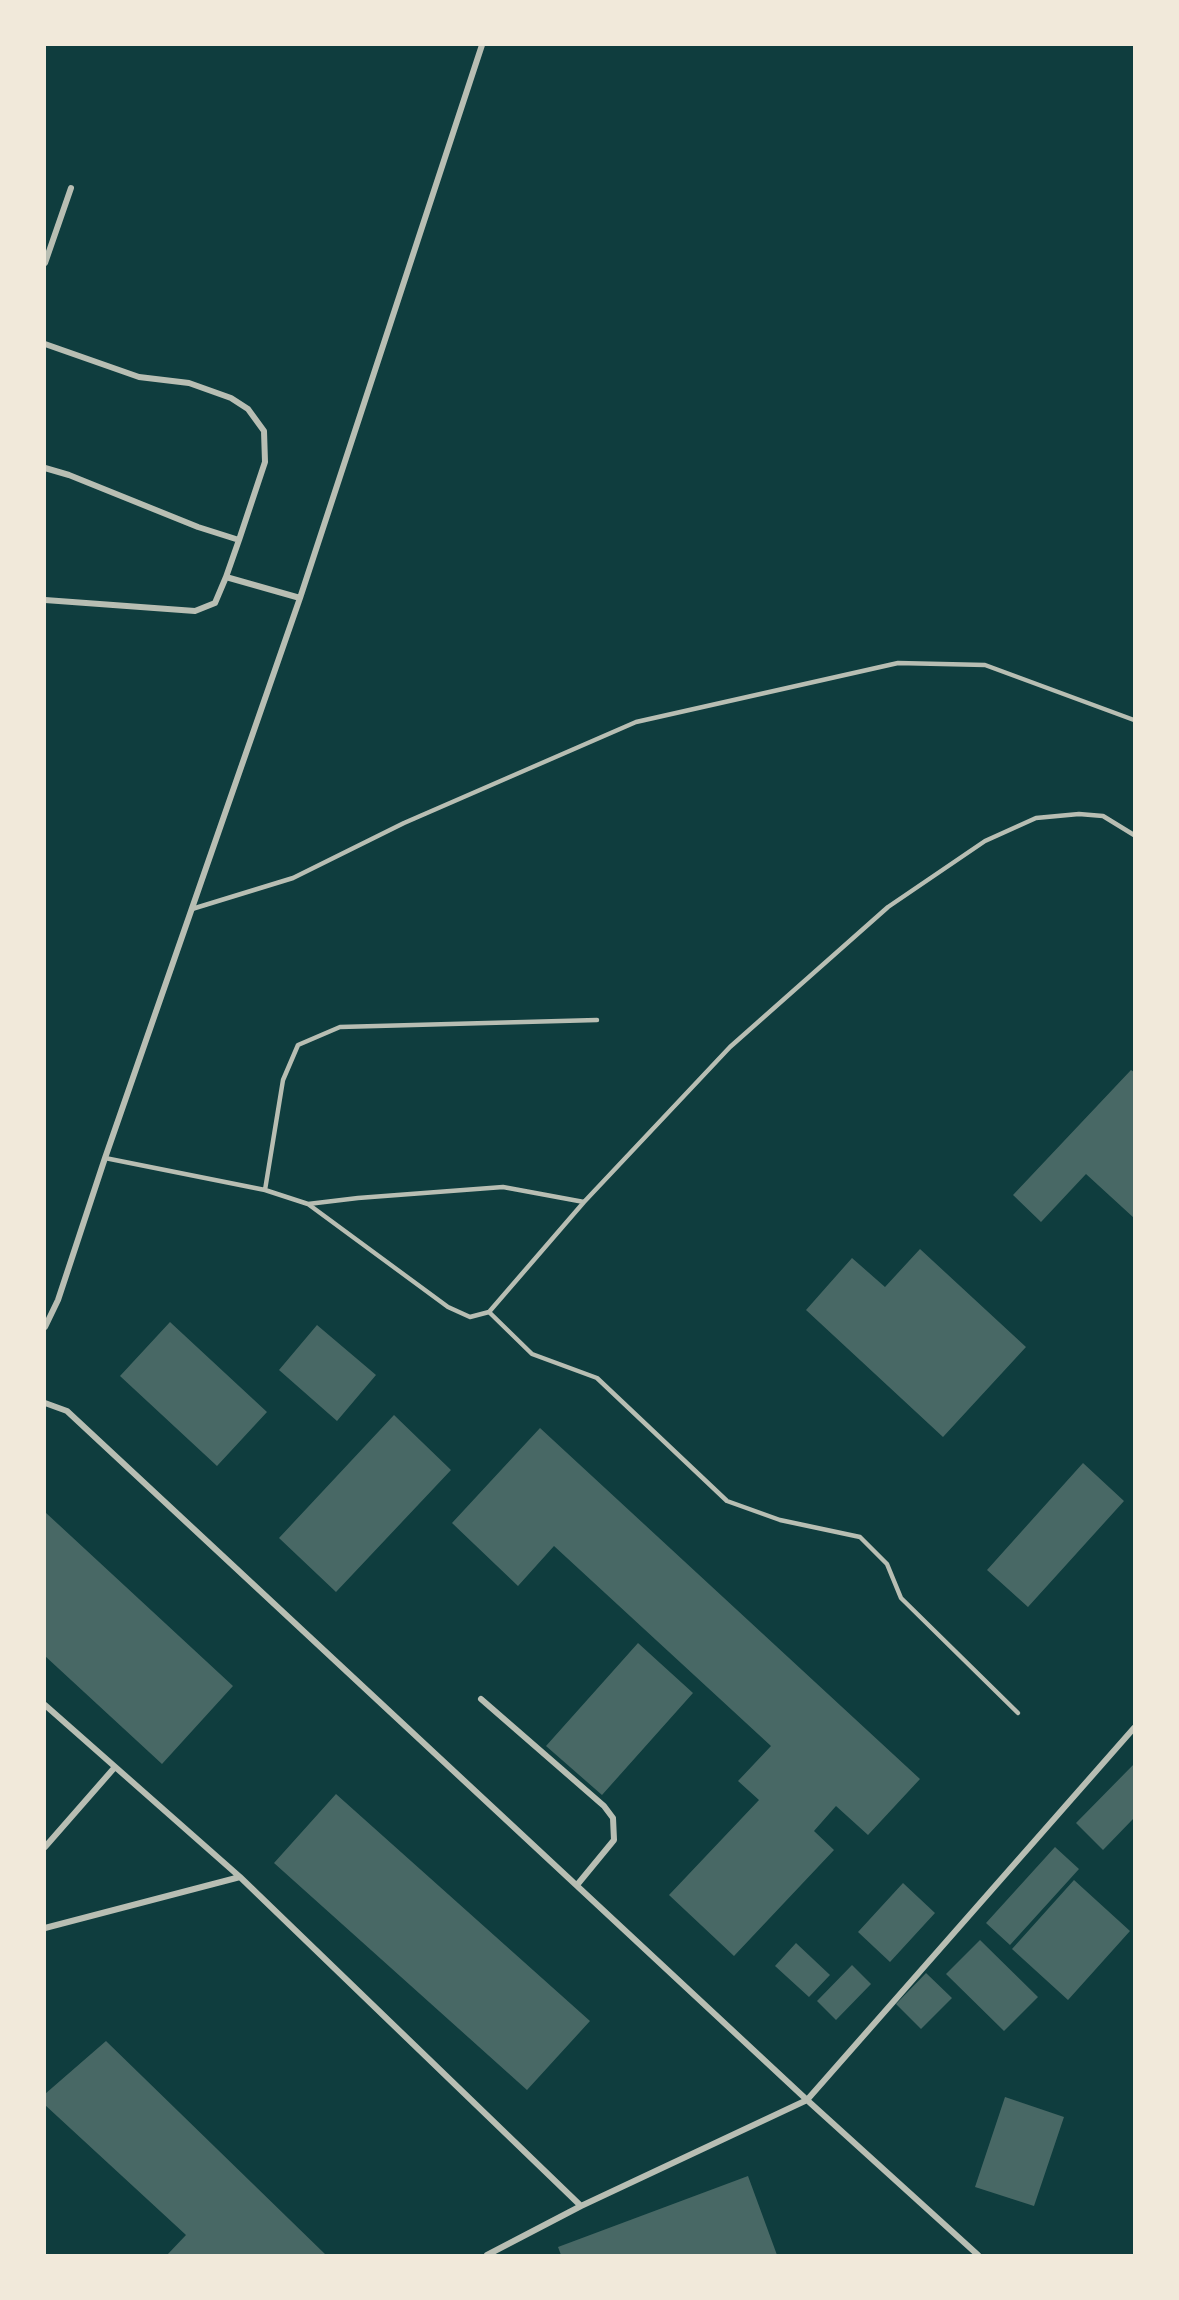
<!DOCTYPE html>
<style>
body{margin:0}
#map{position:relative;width:1179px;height:2300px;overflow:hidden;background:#0f3d3e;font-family:"Golos Text",sans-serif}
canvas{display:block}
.frame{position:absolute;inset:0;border:46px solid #f1e9da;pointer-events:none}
</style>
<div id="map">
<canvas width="1179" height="2300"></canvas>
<div class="frame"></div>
</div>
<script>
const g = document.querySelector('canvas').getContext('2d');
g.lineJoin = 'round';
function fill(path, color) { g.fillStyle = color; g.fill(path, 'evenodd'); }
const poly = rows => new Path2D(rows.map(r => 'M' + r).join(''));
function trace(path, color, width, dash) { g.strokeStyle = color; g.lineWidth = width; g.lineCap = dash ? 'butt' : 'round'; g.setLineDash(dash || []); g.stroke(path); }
fill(poly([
 [1131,1070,1134,1072,1134,1218,1086,1174,1041,1222,1013,1195],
 [920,1249,1026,1347,943,1437,806,1310,852,1258,885,1287],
 [170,1322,267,1412,217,1466,120,1376],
 [317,1325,376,1375,337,1421,279,1370],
 [394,1415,451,1470,336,1592,279,1538],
 [540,1428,920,1779,868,1835,836,1806,814,1831,834,1850,734,1956,669,1895,759,1800,738,1781,771,1746,554,1546,518,1586,452,1523],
 [1083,1463,1124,1501,1028,1607,987,1570],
 [45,1512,233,1686,162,1764,45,1656],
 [638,1643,693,1693,602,1795,546,1746],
 [1134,1764,1134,1818,1103,1850,1076,1823],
 [336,1794,590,2021,527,2090,274,1863],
 [1055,1847,1079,1869,1010,1945,986,1923],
 [1074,1880,1130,1931,1068,2000,1012,1949],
 [903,1883,935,1913,890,1962,858,1932],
 [980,1940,1038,1997,1004,2031,946,1974],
 [796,1943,830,1975,809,1997,775,1966],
 [852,1965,871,1984,836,2020,817,2001],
 [926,1973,952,1998,921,2029,896,2004],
 [106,2041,326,2255,167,2255,186,2235,45,2105,45,2094],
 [1005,2097,1064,2117,1034,2206,975,2187],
 [748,2176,777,2255,561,2255,558,2247]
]), '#486865');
trace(poly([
 [192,909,293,878,404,823,636,722,898,663,985,665,1134,720],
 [105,1158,265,1190,308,1204,358,1198,503,1187,584,1202,730,1047,888,907,985,841,1036,818,1079,814,1103,816,1134,835],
 [265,1190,283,1080,298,1045,340,1027,597,1020],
 [308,1204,448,1307,470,1317,489,1312,584,1202],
 [489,1312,532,1354,597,1378,727,1501,780,1520,860,1537,887,1564,901,1598,1018,1713]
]), '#b8beb3', 4.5);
trace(poly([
 [45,263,71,188],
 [45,344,139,377,189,383,231,398,248,409,264,431,265,462,239,540],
 [45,468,69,475,198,527,239,540,226,577,300,598],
 [45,600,195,611,215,603,226,577],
 [45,1327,58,1300,105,1158,300,598,482,45],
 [45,1403,67,1411,807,2100,978,2255],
 [481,1699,604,1806,613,1818,614,1840,577,1885],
 [45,1705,240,1877,581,2206],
 [45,1847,115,1767],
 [45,1928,240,1877],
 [487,2255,581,2206,807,2100,1134,1728]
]), '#b8beb3', 6);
</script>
